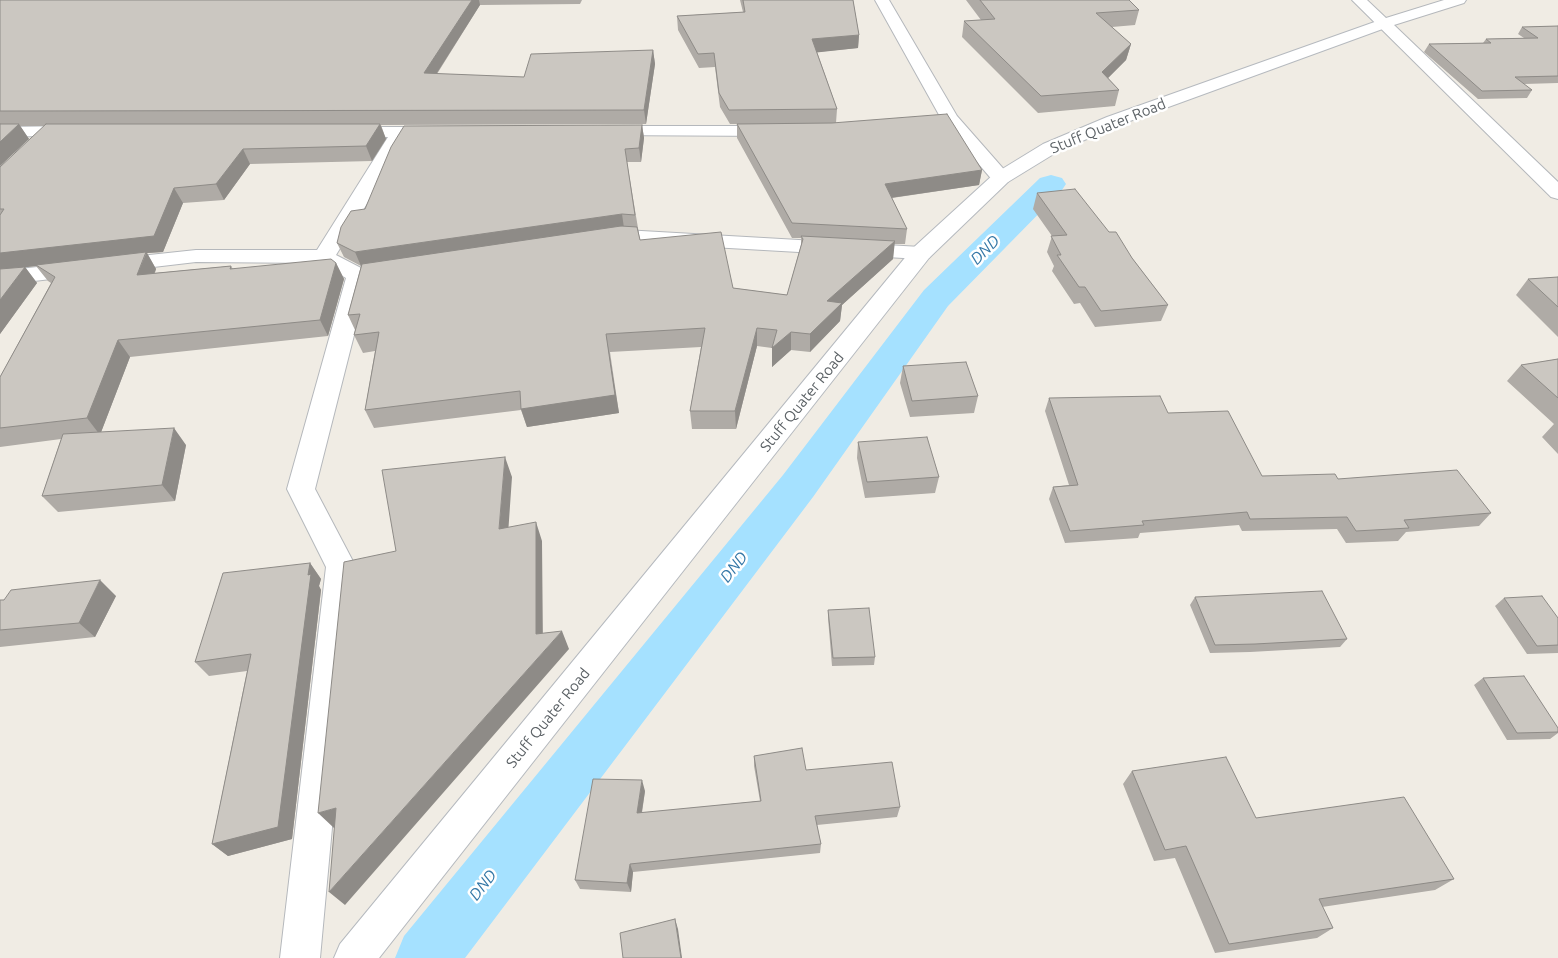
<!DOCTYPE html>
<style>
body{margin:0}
canvas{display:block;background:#f0ece4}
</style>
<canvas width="1558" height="958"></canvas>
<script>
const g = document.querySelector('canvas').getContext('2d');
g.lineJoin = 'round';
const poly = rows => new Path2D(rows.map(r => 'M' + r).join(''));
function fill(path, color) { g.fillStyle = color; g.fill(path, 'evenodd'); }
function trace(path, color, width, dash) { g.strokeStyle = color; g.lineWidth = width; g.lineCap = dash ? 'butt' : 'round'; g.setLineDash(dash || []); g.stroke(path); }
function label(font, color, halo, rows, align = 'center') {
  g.font = font + ' Ubuntu,sans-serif'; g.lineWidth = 5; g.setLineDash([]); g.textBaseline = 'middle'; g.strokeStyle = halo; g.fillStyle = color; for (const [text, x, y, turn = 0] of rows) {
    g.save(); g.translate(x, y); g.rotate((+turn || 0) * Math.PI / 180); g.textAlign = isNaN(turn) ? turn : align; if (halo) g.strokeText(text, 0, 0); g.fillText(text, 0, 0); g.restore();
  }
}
fill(poly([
 [1051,175,1062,178,1066,184,1062,190,948,306,813,497,465,958,395,958,404,936,783,475,924,290,1040,178,1051,175]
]), '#a5e1ff');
const street = poly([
 [875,0,889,0,957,116,1008,174,1011,178,1008,182,994,182,943,122,875,0],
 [1352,0,1367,0,1386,18,1444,0,1466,0,1464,3,1394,25,1558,182,1558,199,1551,197,1352,0],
 [76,126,82,127,85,131,82,135,0,137,0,127,76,126],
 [606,126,773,126,779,127,782,131,779,135,773,136,600,135,597,131,600,127,606,126],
 [346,127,436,127,442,128,445,132,442,136,436,137,407,137,336,255,361,268,395,263,403,265,406,270,403,275,368,280,315,489,356,567,320,958,280,958,326,567,287,489,346,278,320,263,196,262,0,285,0,271,196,250,317,250,388,137,340,136,337,132,340,128,346,127],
 [624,230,921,247,929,248,932,253,929,258,921,259,624,242,603,245,596,243,592,239,596,235,624,230]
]);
const secondary = poly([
 [1383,19,1391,24,1388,27,1119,125,1057,152,1008,182,929,258,379,958,334,958,340,944,913,248,994,174,1043,144,1107,117,1383,19]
]);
trace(street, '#b5b8bc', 2);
trace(secondary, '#b6babf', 2);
fill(street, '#fff');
fill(secondary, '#fff');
fill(poly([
 [0,0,582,0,580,4,480,5,437,74,524,77,653,50,655,64,646,124,381,125,386,139,372,161,250,164,224,200,183,203,163,252,147,253,156,269,155,273,231,266,233,269,336,263,344,279,328,336,130,357,101,432,186,445,175,501,58,512,42,496,61,439,0,447,0,377,51,283,48,281,36,266,10,268,25,267,37,283,0,334,0,167,45,126,20,126,29,139,0,166],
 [740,0,853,0,859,35,858,48,817,52,837,109,836,123,982,170,979,185,892,198,907,229,905,244,894,244,893,259,842,305,840,321,810,352,791,350,772,367,772,348,757,346,736,429,692,429,690,411,701,347,610,352,619,413,527,427,521,410,374,428,365,410,375,351,363,353,354,335,355,330,348,315,361,266,344,257,337,243,365,209,642,125,644,138,641,162,627,162,640,240,733,288,787,295,801,245,801,238,792,238,737,138,737,124,730,124,720,107,715,67,699,68,678,30,677,16,743,12],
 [966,0,1129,0,1139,10,1135,25,1112,27,1131,44,1126,60,1108,78,1119,90,1115,106,1038,113,962,37,964,21,981,20],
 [1558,26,1558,83,1524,84,1532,90,1527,98,1478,99,1424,52,1429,44,1483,43,1486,39,1524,38,1518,34,1522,27],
 [1037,193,1109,232,1132,258,1168,305,1161,321,1095,327,1080,303,1074,304,1052,271,1054,266,1047,252,1052,236,1033,209],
 [1558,277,1558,337,1516,295,1528,279],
 [1558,359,1558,454,1542,437,1554,424,1507,381,1521,365],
 [903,366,978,396,974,413,910,417,900,383],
 [1049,398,1168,413,1262,476,1338,479,1491,513,1479,526,1406,532,1398,541,1346,543,1337,529,1242,531,1239,525,1140,533,1138,538,1065,543,1049,499,1053,487,1069,485,1045,411],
 [858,442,939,477,935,493,865,498,857,458],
 [310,563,321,579,319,586,321,590,292,839,228,856,212,844,247,671,209,676,195,662],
 [116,596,95,637,0,647,0,600],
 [1195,597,1347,639,1340,647,1250,652,1210,653,1190,605],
 [1504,598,1558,618,1558,653,1527,654,1495,606],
 [828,610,875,657,874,665,832,666,828,618],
 [1483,678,1558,728,1558,733,1550,739,1507,740,1474,685],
 [754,756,806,770,900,807,897,817,817,825,821,844,820,853,633,872,631,892,580,889,575,880,645,791,642,813,760,801,754,766],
 [1132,771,1256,818,1454,879,1435,890,1322,907,1333,928,1317,938,1215,953,1175,858,1154,861,1123,784]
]), '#afaba6');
fill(poly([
 [472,0,479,0,480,5,428,87,424,73],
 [859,35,858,48,812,53,812,39],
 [1131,44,1126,60,1098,88,1102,72],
 [653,50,655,64,646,124,644,110],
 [19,124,29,139,0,166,0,142],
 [380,124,386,139,372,161,366,146],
 [642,125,644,138,641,162,639,148],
 [243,149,250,164,224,200,216,184],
 [982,170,979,185,883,199,885,184],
 [174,188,183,203,163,252,147,253,156,269,147,291,137,275,146,254,0,270,0,253],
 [622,214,624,228,361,266,355,252],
 [895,241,893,259,842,305,840,321,810,352,810,334,827,301],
 [336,263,344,279,328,336,320,320],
 [25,267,37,283,0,334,0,300],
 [757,328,757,346,736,429,735,411],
 [791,332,791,350,772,367,772,348],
 [606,334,619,413,527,427,521,409],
 [118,340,130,357,100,435,87,418],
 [174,428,186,445,175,501,162,485],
 [505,457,512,477,507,549,499,529],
 [536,522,542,541,543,652,536,634],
 [310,563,321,579,319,586,321,590,292,839,228,856,212,844,308,575],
 [100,580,116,596,95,637,79,623],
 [562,631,569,649,345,905,329,892],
 [642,780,645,791,640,823,637,813],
 [336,808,351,823,334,828,318,813],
 [630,864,633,872,631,892,627,883],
 [675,919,678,929,682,958,681,958]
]), '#8e8b87');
const building = poly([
 [0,0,472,0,424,73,524,77,531,54,653,50,644,110,0,111,0,0],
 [743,0,853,0,859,35,812,39,837,109,729,110,719,93,714,53,698,54,677,16,745,12,743,0],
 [980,0,1129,0,1139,10,1096,13,1131,44,1102,72,1119,90,1041,96,964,21,995,19,980,0],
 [1558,26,1558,76,1515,77,1532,90,1482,91,1429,44,1491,43,1486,39,1538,38,1522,27,1558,26],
 [947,114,982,170,885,184,907,229,792,223,737,124,832,123,947,114],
 [0,124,19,124,0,142,0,124],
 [46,124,380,124,366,146,243,149,216,184,174,188,154,236,0,253,0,215,4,209,0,209,0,167,46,124],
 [642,125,639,148,625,149,635,215,622,214,355,252,337,243,341,227,351,211,365,209,391,147,404,126,642,125],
 [1075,189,1109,232,1116,232,1132,258,1168,305,1101,311,1085,287,1079,287,1057,255,1061,255,1051,236,1067,235,1037,193,1075,189],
 [621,226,637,227,640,240,721,232,733,288,787,295,803,239,801,236,895,241,827,301,842,303,810,334,791,332,772,348,777,330,757,328,735,411,690,411,705,328,606,334,615,395,521,409,520,391,365,410,379,332,354,335,360,314,348,315,362,264,621,226],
 [146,252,137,275,231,266,230,269,331,259,336,263,320,320,118,340,87,418,0,428,0,377,55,277,36,265,146,252],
 [25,267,0,300,0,269,25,267],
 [1558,277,1558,307,1528,279,1558,277],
 [1558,359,1558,398,1521,365,1558,359],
 [966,362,978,396,912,401,903,366,966,362],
 [1160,396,1168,413,1228,411,1262,476,1335,474,1338,479,1457,470,1491,513,1404,520,1409,528,1356,531,1347,517,1250,519,1247,512,1142,521,1144,525,1070,531,1053,487,1078,485,1049,398,1160,396],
 [174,428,162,485,42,496,63,434,174,428],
 [927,437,939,477,867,482,858,442,927,437],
 [505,457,499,529,536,522,536,634,562,631,329,892,336,808,318,813,344,562,396,551,382,470,505,457],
 [310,563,308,575,311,574,278,827,212,844,251,654,195,662,223,573,310,563],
 [100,580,79,623,0,630,0,600,4,600,11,590,100,580],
 [1322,591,1347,639,1255,644,1215,645,1195,597,1322,591],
 [1542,596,1558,618,1558,645,1537,646,1504,598,1542,596],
 [869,608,875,657,833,658,828,610,869,608],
 [1524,676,1558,728,1558,732,1517,733,1483,678,1524,676],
 [802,748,806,770,892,762,900,807,815,816,821,844,630,864,627,883,575,880,593,779,642,780,637,813,761,801,754,756,802,748],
 [1226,757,1256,818,1404,797,1454,879,1319,899,1333,928,1229,944,1186,846,1165,850,1132,771,1226,757],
 [675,919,681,958,623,958,620,933,675,919]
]);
fill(building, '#cbc7c1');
trace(building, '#8e8b87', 1);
label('15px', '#5c6266', '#fff', [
 ["Stuff Quater Road",1108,126,-22],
 ["Stuff Quater Road",802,402,-51],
 ["Stuff Quater Road",548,718,-51]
]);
label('italic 16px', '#3578a7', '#fff', [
 ["DND",985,250,-45],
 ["DND",734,567,-52],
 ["DND",483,885,-52]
]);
</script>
